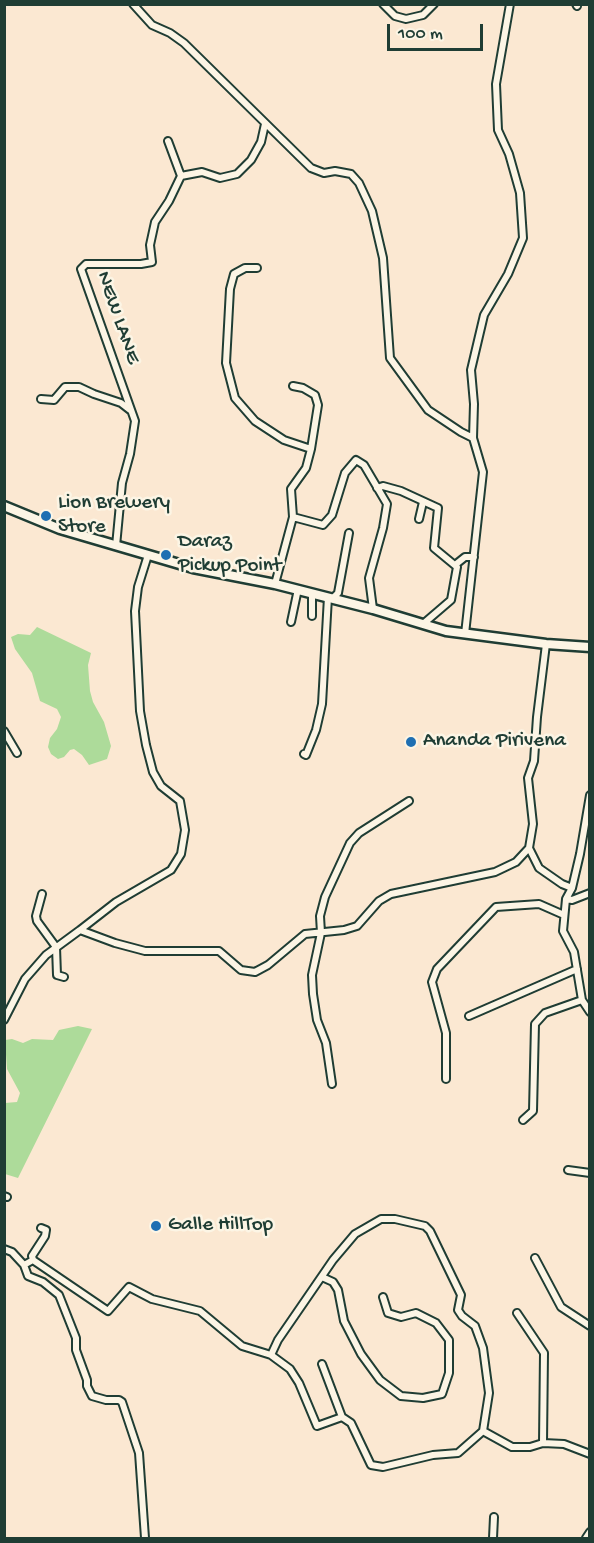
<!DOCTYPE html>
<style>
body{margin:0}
#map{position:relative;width:594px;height:1543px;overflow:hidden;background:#fbe8d2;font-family:"Gochi Hand",sans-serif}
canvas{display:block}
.frame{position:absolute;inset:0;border:6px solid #1f3d34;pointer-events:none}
.scale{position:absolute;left:387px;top:24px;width:96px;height:27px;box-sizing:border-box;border:3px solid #1f3d34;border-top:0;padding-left:8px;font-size:18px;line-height:21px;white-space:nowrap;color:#1f3d34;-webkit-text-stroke:4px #fcf5e5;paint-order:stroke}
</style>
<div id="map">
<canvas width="594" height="1543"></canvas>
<div class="frame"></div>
<div class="scale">100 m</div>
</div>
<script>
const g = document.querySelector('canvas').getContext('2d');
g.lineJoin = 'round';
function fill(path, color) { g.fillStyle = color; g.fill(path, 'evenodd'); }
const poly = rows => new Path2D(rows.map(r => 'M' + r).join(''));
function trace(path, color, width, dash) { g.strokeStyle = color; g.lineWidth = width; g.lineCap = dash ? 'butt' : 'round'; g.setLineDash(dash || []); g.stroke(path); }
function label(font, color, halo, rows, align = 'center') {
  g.font = font + ' "Gochi Hand",sans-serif'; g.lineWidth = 5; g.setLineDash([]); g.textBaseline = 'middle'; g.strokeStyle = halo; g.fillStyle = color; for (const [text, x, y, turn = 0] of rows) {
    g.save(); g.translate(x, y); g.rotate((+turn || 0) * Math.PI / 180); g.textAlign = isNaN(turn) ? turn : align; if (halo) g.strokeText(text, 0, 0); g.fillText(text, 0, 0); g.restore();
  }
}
fill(poly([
 [37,627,91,653,88,665,90,691,93,702,104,722,111,746,107,759,89,765,82,755,74,749,70,750,64,757,58,759,51,754,48,747,50,738,57,729,61,717,57,709,40,701,32,673,15,649,11,637,18,634,30,635],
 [78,1026,92,1029,18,1178,5,1174,5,1103,17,1102,20,1093,7,1069,5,1040,12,1039,23,1043,32,1039,53,1040,59,1030]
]), '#addb9a');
const street = poly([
 [133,4,152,25,170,33,184,43,311,168,324,173,335,171,351,174,359,183,372,211,383,258,390,358,428,410,461,432,473,438],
 [383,4,395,16,406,19,423,15,434,4],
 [576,4,577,6],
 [168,141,181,176],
 [257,268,245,268,234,274,230,289,226,363,235,398,255,421,284,440,311,449,306,468,291,489,293,517,323,525,332,515,345,473,356,460,364,465,387,504,383,528,369,578,373,609],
 [293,386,303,388,315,395,318,405,311,449],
 [41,399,54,400,65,387,79,387,94,394,121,403,130,410],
 [377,488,383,486,401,491,438,508,434,548,457,567,451,600,423,624],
 [419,519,423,502],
 [116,546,122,483,130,454,135,421,81,269,86,264,141,264,152,262,150,245,155,222,169,201,181,176,202,172,220,178,237,174,251,160,261,142,265,124],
 [455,565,465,557,474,557],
 [275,584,293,517],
 [312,593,312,616],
 [333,598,338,593,349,533],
 [291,622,298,589],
 [465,634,483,472,473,438,474,404,471,370,484,315,508,274,523,238,520,193,509,154,498,130,496,84,510,4],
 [546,644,537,717,534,761,528,778,533,824,529,848,539,868,562,884,572,888],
 [4,731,17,753],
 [304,754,306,755,316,730,322,704,328,597],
 [590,795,580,854,572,888,566,899,563,931,574,952,582,1000,590,1012],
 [42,894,36,916,37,921,56,947,57,975,64,977],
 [566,899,572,900,590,893],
 [80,930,116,902,171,870,181,854,185,830,180,801,161,786,153,772,146,745,140,711,135,611,138,587,148,555],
 [469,1016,577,969],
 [4,1020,25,979,46,955,80,930,115,943,145,951,219,951,241,970,255,972,268,965,305,934,344,930,357,926,379,901,391,894,495,872,516,862,529,848],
 [446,1079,446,1033,432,982,437,969,496,907,539,904,564,915],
 [332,1084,326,1043,317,1020,313,994,312,975,321,933,320,916,325,897,350,843,359,833,409,801],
 [523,1120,533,1111,535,1024,545,1013,582,1000],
 [568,1170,590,1173],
 [4,1196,7,1197],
 [4,1249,12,1252,24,1265,28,1276,43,1282,59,1295,76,1338,76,1350,87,1380,87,1386,92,1396,106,1400,119,1400,122,1402,139,1453,145,1538],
 [535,1258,561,1307,590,1326],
 [33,1260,108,1311,129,1287,152,1299,200,1311,242,1346,271,1355,290,1369,299,1383,317,1426,342,1417,351,1423,371,1465,383,1467,433,1455,458,1453,483,1431],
 [24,1265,33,1260,32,1256,45,1236,46,1230,41,1228],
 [322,1277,333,1282,338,1290,344,1321,361,1354,380,1380,401,1396,423,1398,442,1394,449,1373,449,1340,436,1323,416,1313,401,1317,388,1313,383,1297],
 [517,1313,544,1353,543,1443],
 [271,1355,278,1340,333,1260,355,1234,381,1219,395,1219,425,1226,430,1231,461,1295,458,1310,462,1316,475,1326,483,1348,489,1393,483,1431,512,1447,530,1447,543,1443,564,1444,590,1454],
 [322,1364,342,1417],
 [493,1538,494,1517],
 [586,1538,590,1532]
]);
const secondary = poly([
 [4,506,60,529,193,568,275,584,373,609,446,631,546,644,590,647]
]);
trace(street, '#1f3d34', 10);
trace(secondary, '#1f3d34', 13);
trace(street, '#fcf5e5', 6);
trace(secondary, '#fcf5e5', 8);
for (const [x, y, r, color] of [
 [46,516,6,"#1f6fb2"],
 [166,555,6,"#1f6fb2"],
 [411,742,6,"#1f6fb2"],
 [156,1226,6,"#1f6fb2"]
]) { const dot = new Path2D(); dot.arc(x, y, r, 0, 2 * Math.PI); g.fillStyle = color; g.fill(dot); trace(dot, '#fcf5e5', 2); }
label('21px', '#1f3d34', '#fcf5e5', [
 ["NEW LANE",117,318,71]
]);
label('21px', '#1f3d34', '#fcf5e5', [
 ["Lion Brewery",58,504],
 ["Store",58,528],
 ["Daraz",178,543],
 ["Pickup Point",178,567],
 ["Ananda Pirivena",423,742],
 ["Galle HillTop",168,1226]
], 'left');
</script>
